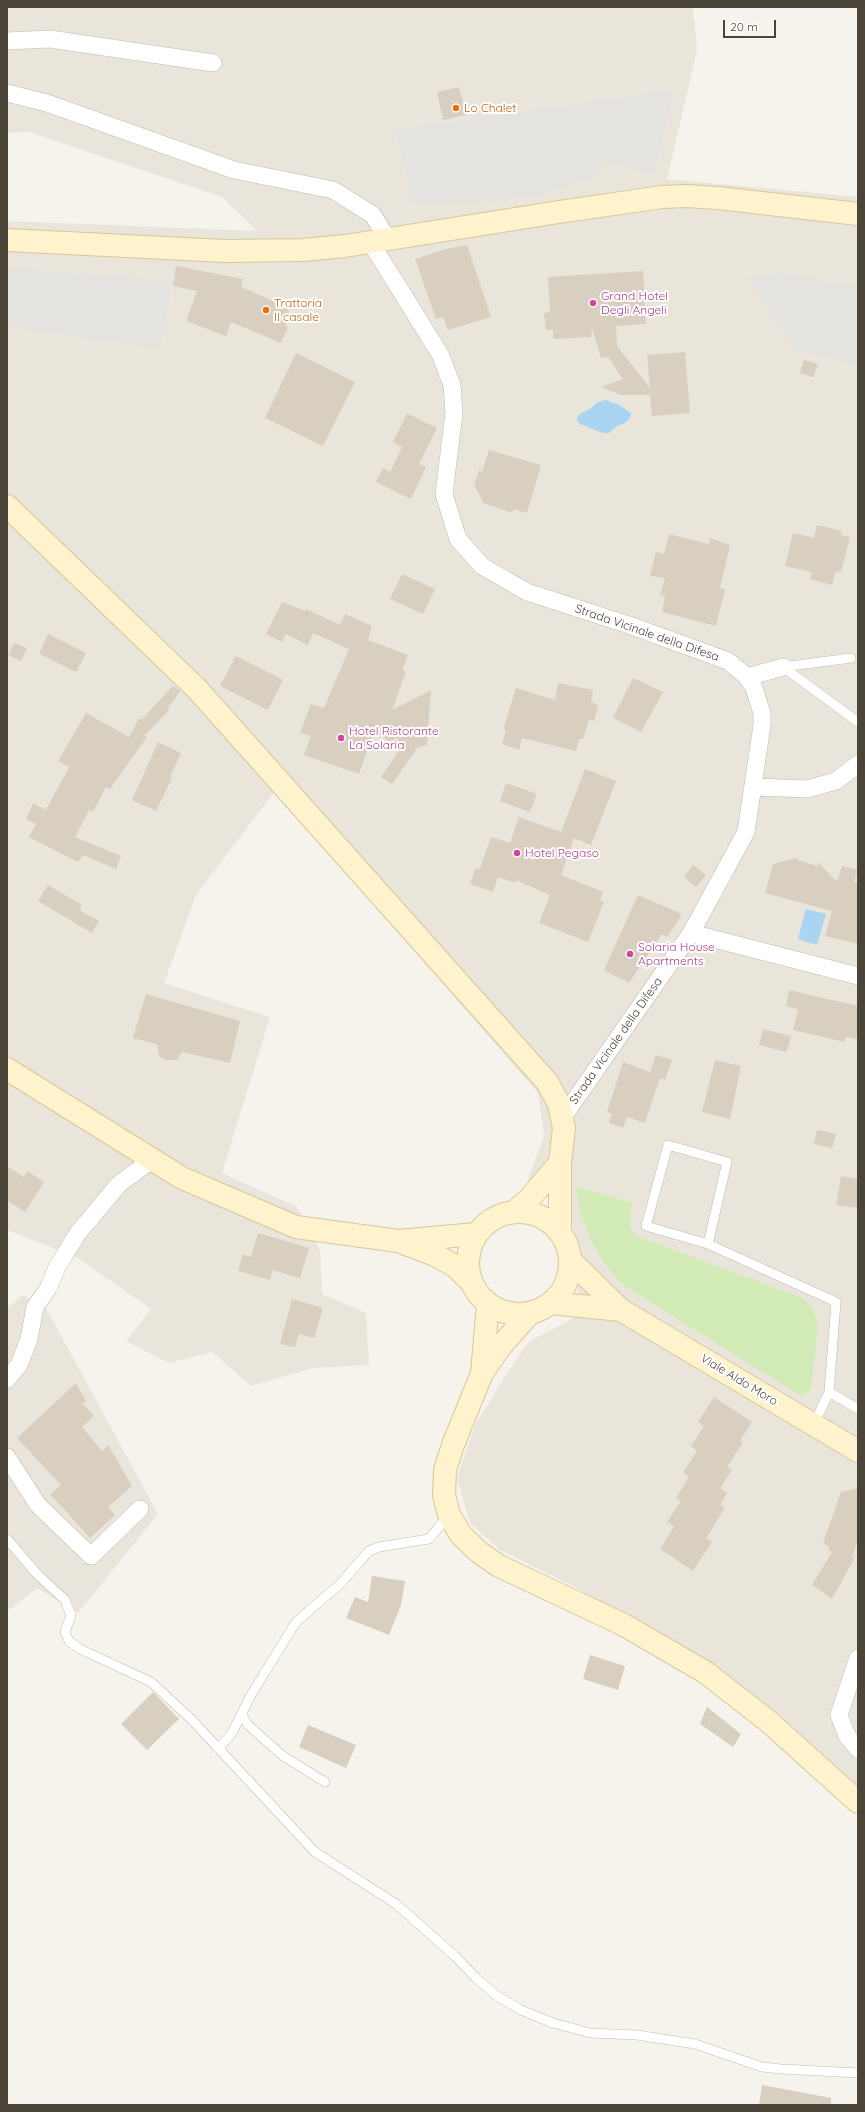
<!DOCTYPE html>
<style>
body{margin:0}
#map{position:relative;width:865px;height:2112px;overflow:hidden;background:#f6f3ec;font-family:Quicksand,sans-serif}
canvas{display:block}
.frame{position:absolute;inset:0;border:8px solid #4b4439;pointer-events:none}
.scale{position:absolute;left:723px;top:20px;width:53px;height:18px;box-sizing:border-box;border:2px solid #4b4439;border-top:0;padding-left:5px;font-size:12px;line-height:14px;white-space:nowrap;color:#4b4439;-webkit-text-stroke:3px #fff;paint-order:stroke}
</style>
<div id="map">
<canvas width="865" height="2112"></canvas>
<div class="frame"></div>
<div class="scale">20 m</div>
</div>
<script>
const g = document.querySelector('canvas').getContext('2d');
g.lineJoin = 'round';
function fill(path, color) { g.fillStyle = color; g.fill(path, 'evenodd'); }
const poly = rows => new Path2D(rows.map(r => 'M' + r).join(''));
function trace(path, color, width, dash) { g.strokeStyle = color; g.lineWidth = width; g.lineCap = dash ? 'butt' : 'round'; g.setLineDash(dash || []); g.stroke(path); }
function label(font, color, halo, rows, align = 'center') {
  g.font = font + ' Quicksand,sans-serif'; g.lineWidth = 4; g.setLineDash([]); g.textBaseline = 'middle'; g.strokeStyle = halo; g.fillStyle = color; for (const [text, x, y, turn = 0] of rows) {
    g.save(); g.translate(x, y); g.rotate((+turn || 0) * Math.PI / 180); g.textAlign = isNaN(turn) ? turn : align; if (halo) g.strokeText(text, 0, 0); g.fillText(text, 0, 0); g.restore();
  }
}
fill(poly([
 [7,7,702,7,693,8,697,50,667,179,858,197,858,1788,779,1714,709,1661,567,1583,500,1550,470,1523,457,1478,475,1425,517,1358,530,1341,574,1318,582,1258,564,1196,528,1179,544,1136,538,1093,275,791,196,895,164,983,270,1017,222,1173,297,1207,320,1250,322,1294,366,1313,369,1365,312,1368,251,1386,212,1352,169,1363,126,1341,151,1309,76,1257,7,1230,7,221,257,231,222,197,29,132,7,133],
 [22,1295,46,1308,158,1514,78,1613,37,1588,7,1611,7,1309]
]), '#eae5da');
fill(poly([
 [576,1187,633,1203,630,1213,631,1230,637,1236,805,1299,814,1312,818,1326,811,1388,806,1393,802,1395,796,1393,626,1287,615,1277,603,1261,591,1240,581,1214]
]), '#d2eab5');
fill(poly([
 [675,90,654,175,608,161,590,180,537,195,486,202,413,204,395,130],
 [7,268,173,281,160,348,7,327],
 [782,272,858,287,858,365,796,350,747,278]
]), '#e5e3e0');
fill(poly([
 [606,400,619,405,631,413,630,418,625,423,617,426,609,433,603,433,580,424,577,420,578,415,593,407,596,403],
 [806,909,826,914,817,945,798,939]
]), '#a9d4f2');
fill(poly([
 [459,87,466,115,443,120,437,92],
 [467,245,491,317,448,330,443,317,436,319,415,259,446,249],
 [176,266,243,279,241,287,289,308,286,326,288,327,281,343,231,322,226,336,186,321,197,291,173,286],
 [643,271,646,324,616,326,617,346,650,388,647,355,685,352,690,413,652,416,650,395,621,395,601,387,623,379,608,357,601,358,592,328,591,337,553,339,553,330,546,330,544,313,550,312,548,277],
 [296,353,355,382,323,446,265,418],
 [804,360,818,364,813,377,800,373],
 [407,413,437,428,419,464,426,467,411,499,376,482,383,468,390,472,402,447,393,442],
 [489,450,541,465,527,513,514,509,512,513,484,503,474,485,479,470,482,472],
 [817,525,842,531,841,535,850,537,841,572,836,571,832,585,810,579,812,572,785,566,793,533,814,538],
 [669,534,709,544,710,538,730,545,720,588,725,589,716,626,662,612,665,596,660,595,665,578,650,576,656,552,664,554],
 [402,574,435,589,423,614,390,599],
 [282,602,305,611,306,609,340,625,345,614,372,626,368,640,408,655,402,670,406,672,392,710,431,690,427,745,417,748,392,784,381,777,400,749,374,731,359,774,304,755,311,736,300,733,311,704,324,708,349,649,313,633,308,645,286,634,282,642,266,634],
 [48,634,86,653,76,672,39,654],
 [14,643,27,648,21,661,8,655],
 [236,656,283,680,268,710,220,686],
 [633,678,663,692,641,732,613,718],
 [558,683,593,690,591,702,598,705,594,721,589,720,583,739,579,739,576,751,522,738,519,750,502,744,506,731,503,730,516,688,555,700],
 [173,686,180,691,168,708,169,710,144,736,147,737,110,789,106,787,93,812,89,810,75,837,121,856,116,869,83,855,78,862,29,837,36,824,26,819,33,803,46,810,69,767,58,761,86,713,129,737,139,718,141,720],
 [158,742,181,753,170,777,172,778,156,811,132,800],
 [585,769,616,781,591,845,574,838,561,875,603,892,600,900,604,902,588,942,539,923,550,895,516,880,515,883,498,877,493,892,470,884,476,868,480,869,491,837,510,843,519,817,561,832],
 [506,783,537,794,530,812,500,801],
 [797,858,798,860,817,866,819,863,837,882,842,866,858,870,854,882,858,883,858,944,825,936,832,911,765,893,773,864],
 [693,865,706,875,696,887,684,877],
 [48,885,82,905,79,910,99,921,92,933,38,901],
 [638,895,682,914,667,937,662,934,629,983,604,970],
 [789,990,858,1006,858,1031,856,1039,846,1037,844,1042,793,1030,798,1009,786,1006],
 [146,994,240,1021,230,1063,182,1052,177,1060,166,1060,159,1056,157,1044,133,1038],
 [763,1029,791,1036,787,1052,759,1045],
 [656,1055,672,1060,665,1080,660,1078,645,1123,627,1117,623,1128,609,1123,612,1114,607,1112,623,1062,650,1072],
 [715,1060,741,1066,730,1119,702,1112],
 [817,1130,836,1134,832,1148,814,1144],
 [7,1166,24,1177,27,1171,44,1182,25,1212,7,1200],
 [841,1176,858,1179,858,1208,836,1205],
 [258,1233,309,1248,300,1278,273,1270,270,1280,238,1271,243,1254,251,1257],
 [292,1299,323,1308,314,1338,299,1334,295,1347,280,1344],
 [76,1383,86,1401,82,1403,94,1416,82,1427,102,1451,108,1445,132,1486,108,1507,115,1515,90,1538,50,1494,61,1485,17,1438],
 [714,1397,752,1422,740,1441,743,1442,727,1467,732,1470,720,1488,727,1493,720,1505,725,1508,706,1538,712,1542,693,1571,660,1549,674,1527,667,1522,681,1501,676,1498,689,1477,683,1472,697,1451,691,1446,704,1426,698,1422],
 [858,1488,858,1540,852,1558,854,1559,832,1599,812,1585,832,1552,828,1550,830,1547,823,1543,841,1492],
 [372,1576,405,1581,401,1605,389,1635,346,1618,355,1597,368,1602],
 [590,1655,625,1666,618,1690,583,1679],
 [153,1692,179,1719,147,1750,121,1724],
 [707,1707,741,1734,733,1747,700,1724],
 [308,1725,356,1745,346,1768,299,1747],
 [762,2085,831,2098,831,2105,759,2105]
]), '#d8cfc1');
const lane = poly([
 [783,667,858,722],
 [783,667,851,658],
 [708,1244,646,1226,668,1145,727,1162,708,1244,836,1302,829,1392],
 [814,1424,829,1392,858,1409],
 [7,1539,37,1574,65,1600,71,1615,65,1632,69,1641,80,1649,151,1682,192,1720,315,1852,396,1904,455,1956,476,1978,497,1996,521,2010,553,2023,590,2033,637,2035,695,2044,762,2067,781,2069,858,2073],
 [242,1715,248,1725,283,1756,325,1782],
 [219,1748,232,1733,251,1695,296,1622,340,1584,369,1551,379,1547,429,1539,449,1515]
]);
const street = poly([
 [7,41,50,39,213,63],
 [7,93,47,103,234,170,333,190,373,215,388,240],
 [371,243,440,354,452,385,454,413,444,494,458,539,482,566,527,592,629,625,728,661,747,677,754,688,762,713,762,725,746,832,691,933,563,1117],
 [747,677,783,667],
 [754,787,807,789,836,781,858,764],
 [691,933,858,976],
 [7,1379,19,1365,29,1339,35,1307,49,1287,57,1267,78,1233,119,1184,153,1159],
 [7,1457,38,1505,91,1556,140,1509],
 [858,1658,839,1715,847,1736,858,1749]
]);
const secondary = poly([
 [7,240,225,251,303,250,345,246,559,212,662,197,687,196,718,198,858,214],
 [7,506,197,689,547,1082,559,1104,564,1128,560,1163,560,1233],
 [7,1069,182,1178,296,1227,398,1241,476,1234],
 [514,1212,529,1199,560,1163],
 '468 1263a51 51 0 1 1 102 0a51 51 0 1 1-102 0Z',
 [403,1243,435,1255,455,1266,470,1281],
 [570,1260,621,1310,858,1451],
 [551,1303,621,1310],
 [530,1313,500,1347,482,1373,453,1445,445,1470,444,1495,449,1515,461,1535,480,1553,499,1566,624,1625,705,1672,768,1721,858,1802],
 [482,1373,488,1304]
]);
trace(lane, '#c2bbae', 10);
trace(street, '#c2bbae', 18);
trace(secondary, '#d6c79b', 24);
trace(lane, '#fff', 9);
trace(street, '#fff', 17);
trace(secondary, '#fff3cd', 22);
for (const [x, y, r, color] of [
 [456,108,4,"#e8710a"],
 [593,303,4,"#d1479c"],
 [266,310,4,"#e8710a"],
 [341,738,4,"#d1479c"],
 [517,853,4,"#d1479c"],
 [630,954,4,"#d1479c"]
]) { const dot = new Path2D(); dot.arc(x, y, r, 0, 2 * Math.PI); g.fillStyle = color; g.fill(dot); trace(dot, '#fff', 1.5); }
label('12px', '#c56008', '#fff', [
 ["Lo Chalet",464,108],
 ["Trattoria",274,303],
 ["Il casale",274,317]
], 'left');
label('12px', '#b23c85', '#fff', [
 ["Grand Hotel",601,296],
 ["Degli Angeli",601,310],
 ["Hotel Ristorante",349,731],
 ["La Solaria",349,745],
 ["Hotel Pegaso",525,853],
 ["Solaria House",638,947],
 ["Apartments",638,961]
], 'left');
label('12px', '#4b4439', '#fff', [
 ["Strada Vicinale della Difesa",647,633,19],
 ["Strada Vicinale della Difesa",616,1041,-55],
 ["Viale Aldo Moro",739,1380,31]
]);
</script>
